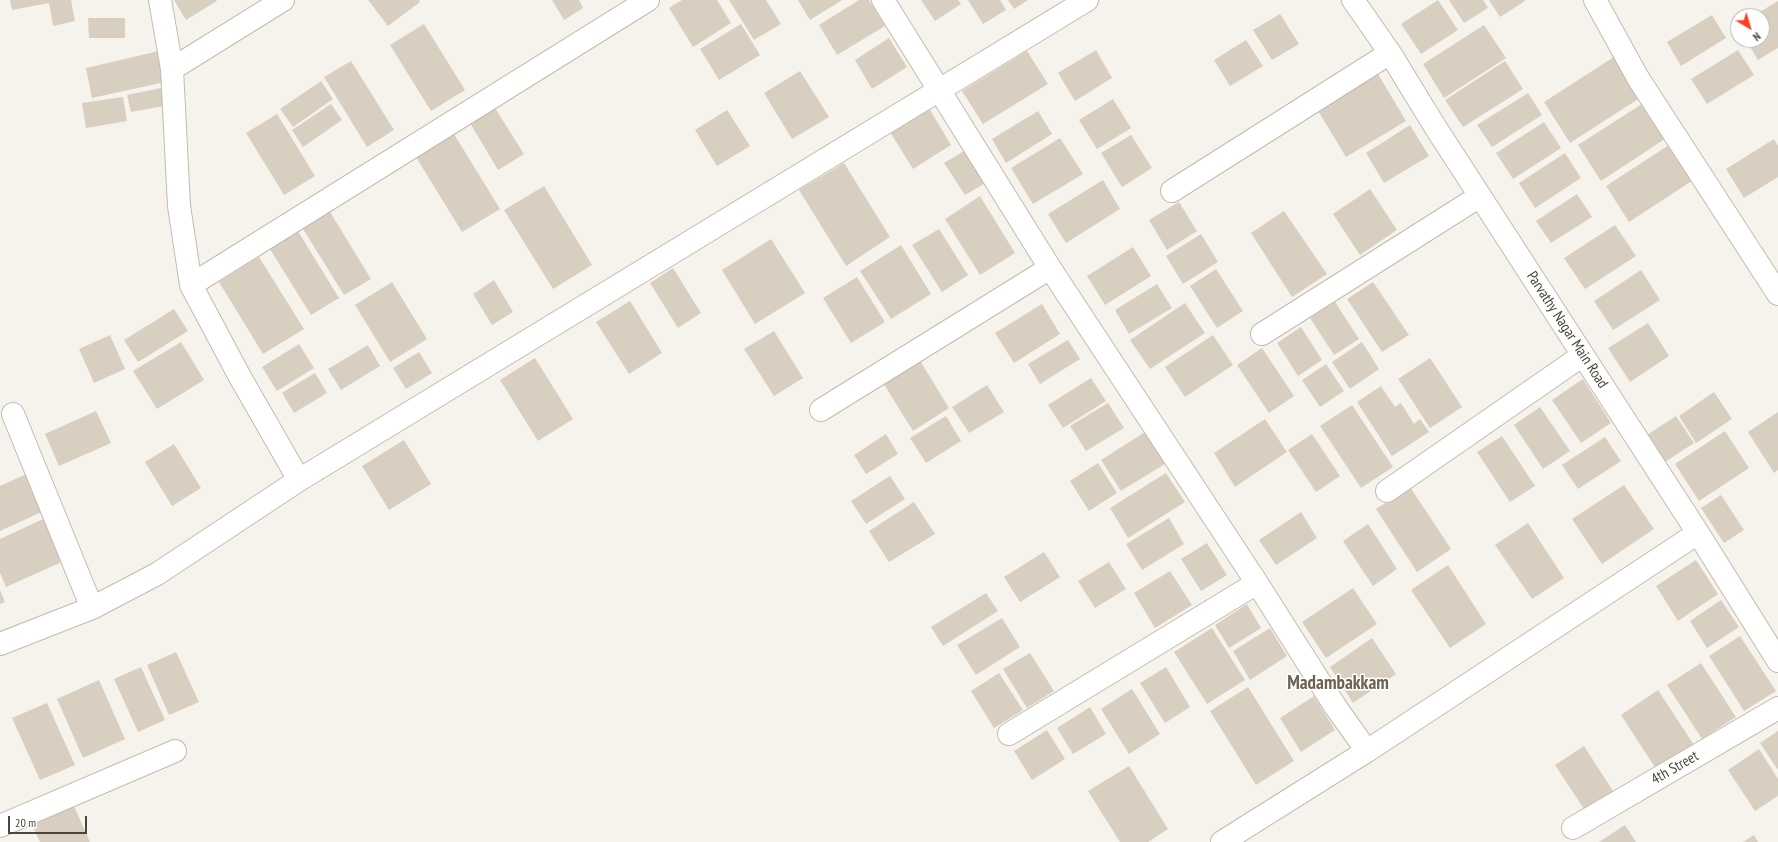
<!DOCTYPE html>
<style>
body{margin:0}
#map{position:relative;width:1778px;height:842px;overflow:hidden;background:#f6f3ec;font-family:"PT Sans Narrow",sans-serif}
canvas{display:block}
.north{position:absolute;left:1730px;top:8px;width:40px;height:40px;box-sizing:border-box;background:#fff;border:1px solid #b7b4b0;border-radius:50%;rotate:142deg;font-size:11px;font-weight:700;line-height:16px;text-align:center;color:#4b4439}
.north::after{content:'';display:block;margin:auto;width:14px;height:18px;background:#fc3f1d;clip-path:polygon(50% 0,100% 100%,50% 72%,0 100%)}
.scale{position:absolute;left:8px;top:816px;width:79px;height:18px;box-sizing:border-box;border:2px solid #4b4439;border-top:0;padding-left:5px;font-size:12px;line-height:14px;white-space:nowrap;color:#4b4439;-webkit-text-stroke:3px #fff;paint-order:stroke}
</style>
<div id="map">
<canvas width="1778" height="842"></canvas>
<div class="north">N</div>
<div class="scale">20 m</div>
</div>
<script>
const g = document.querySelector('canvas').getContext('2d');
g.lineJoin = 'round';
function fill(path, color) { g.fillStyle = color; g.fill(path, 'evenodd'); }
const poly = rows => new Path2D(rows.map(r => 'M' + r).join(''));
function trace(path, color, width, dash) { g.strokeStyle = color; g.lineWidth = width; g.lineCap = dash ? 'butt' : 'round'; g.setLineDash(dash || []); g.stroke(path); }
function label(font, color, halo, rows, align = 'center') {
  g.font = font + ' "PT Sans Narrow",sans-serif'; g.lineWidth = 3; g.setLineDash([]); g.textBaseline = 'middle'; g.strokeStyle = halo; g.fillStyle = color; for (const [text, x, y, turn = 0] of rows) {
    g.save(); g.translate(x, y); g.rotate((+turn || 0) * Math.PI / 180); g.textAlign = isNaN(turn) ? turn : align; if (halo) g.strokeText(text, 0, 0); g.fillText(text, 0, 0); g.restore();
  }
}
fill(poly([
 [10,0,71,0,75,21,53,26,49,3,12,10],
 [174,0,216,0,217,1,186,20],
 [368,0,419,0,420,2,388,26],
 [552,0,579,0,583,8,564,20],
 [682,0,717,0,731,23,693,47,669,8],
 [729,0,766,0,781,24,754,40],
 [798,0,842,0,810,20],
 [859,0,869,0,885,26,837,55,819,25],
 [921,0,958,0,961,4,935,21],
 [968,0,1000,0,1006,10,983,24],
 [1008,0,1028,0,1014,9],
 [1438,0,1458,30,1421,54,1401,24],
 [1449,0,1483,0,1488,8,1464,23],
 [1489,0,1524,0,1525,1,1500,17],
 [1778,1,1778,48,1758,60,1746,40,1762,40,1762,16,1753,16],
 [1280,14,1299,44,1272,60,1253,30],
 [1712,15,1726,38,1681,66,1667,42],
 [88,18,125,18,125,38,89,38],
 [424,24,465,90,431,111,390,45],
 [741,24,760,55,719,80,700,49],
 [1484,25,1506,58,1444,98,1423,64],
 [889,38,907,67,872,89,855,60],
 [1246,40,1263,66,1230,86,1214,60],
 [1096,50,1112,78,1075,101,1058,73],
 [1738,50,1754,75,1707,104,1691,79],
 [159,51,165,82,92,98,86,68],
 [1027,51,1048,84,983,124,962,91],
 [1620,53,1646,94,1570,143,1544,102],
 [351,61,394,130,367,147,324,77],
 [1505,61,1523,89,1463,127,1445,100],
 [800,71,829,117,792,139,764,93],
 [1378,74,1406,121,1346,157,1318,111],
 [321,81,333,99,293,127,280,109],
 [161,88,164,106,131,112,127,95],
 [1528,93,1542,115,1492,147,1477,125],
 [123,97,127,121,86,128,82,103],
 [1113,99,1131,128,1097,149,1079,120],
 [1648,100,1671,135,1601,181,1578,145],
 [331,104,342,120,303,147,292,130],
 [495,108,524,154,498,170,470,123],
 [929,108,951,145,913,169,890,132],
 [727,110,750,146,717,166,695,130],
 [1038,111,1052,134,1006,163,992,139],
 [277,114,315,176,284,195,246,133],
 [1544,122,1561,148,1513,179,1496,153],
 [1410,125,1429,156,1384,183,1366,153],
 [454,134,500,209,462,232,416,157],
 [1131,135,1152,168,1122,187,1101,153],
 [1060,138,1083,174,1033,204,1011,168],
 [1774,139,1778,146,1778,177,1744,198,1726,169],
 [1675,141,1698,177,1629,222,1606,186],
 [969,148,989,181,965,195,944,163],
 [1565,153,1581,178,1535,208,1519,183],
 [844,163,890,237,846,266,799,190],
 [1103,180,1120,209,1066,243,1048,214],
 [544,186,592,265,553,289,504,210],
 [1370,189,1397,230,1360,255,1333,214],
 [1577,194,1592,217,1551,243,1536,221],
 [980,196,1015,253,980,275,945,219],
 [1179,202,1197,231,1167,250,1149,220],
 [327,207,371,279,344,295,300,224],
 [1284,211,1327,274,1292,297,1251,233],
 [1615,225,1636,256,1585,289,1564,258],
 [296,228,339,298,311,315,268,246],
 [939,229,968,275,942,292,912,245],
 [1201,234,1218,262,1183,284,1166,256],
 [771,239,805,293,755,324,722,270],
 [901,245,931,294,891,319,860,271],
 [1133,247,1151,276,1105,305,1087,276],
 [259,257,304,329,263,354,219,282],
 [673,268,701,313,678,328,650,283],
 [1216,269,1243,311,1217,328,1190,286],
 [1641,270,1660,300,1613,330,1594,301],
 [857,277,885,322,851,343,823,298],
 [494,280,513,312,492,325,473,294],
 [392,282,427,339,390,362,355,305],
 [1373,282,1409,335,1382,352,1347,299],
 [1157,284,1172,308,1129,334,1115,310],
 [630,301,662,353,629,374,596,322],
 [1335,302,1359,339,1334,355,1310,318],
 [1185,303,1205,333,1150,369,1130,340],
 [1042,304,1060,334,1014,363,995,333],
 [174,309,188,331,138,362,124,340],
 [1648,323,1669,356,1630,382,1608,348],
 [1301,327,1322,360,1298,376,1277,343],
 [774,331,803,378,774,396,744,349],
 [110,335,125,369,94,383,79,349],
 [1213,335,1233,365,1185,397,1165,367],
 [1068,340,1080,359,1040,384,1028,364],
 [181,342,204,380,157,409,133,371],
 [1362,342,1379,369,1350,389,1332,362],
 [299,344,314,368,277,391,262,367],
 [368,345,380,366,341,390,328,369],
 [1262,348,1294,396,1269,413,1237,365],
 [419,352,432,373,406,389,393,368],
 [535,358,573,419,538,441,500,380],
 [1430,358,1462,407,1430,428,1398,379],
 [919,359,949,408,913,431,882,381],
 [1326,364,1344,391,1320,407,1302,380],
 [315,373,327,393,294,413,282,393],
 [1091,378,1106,401,1063,428,1048,405],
 [1583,379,1611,423,1581,443,1552,400],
 [987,385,1004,412,969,433,952,407],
 [1381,386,1395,407,1401,403,1414,424,1420,419,1429,432,1392,456,1357,402],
 [1714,392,1732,419,1696,443,1679,416],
 [1108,403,1124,428,1086,451,1070,426],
 [1352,405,1393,467,1361,488,1320,426],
 [1540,407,1570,451,1543,469,1514,425],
 [96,411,111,443,59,466,45,434],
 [1778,412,1778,470,1774,473,1748,432],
 [946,416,961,441,926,463,910,438],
 [1676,416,1694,443,1665,462,1647,435],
 [1265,419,1287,452,1235,487,1214,453],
 [1153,427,1173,459,1121,491,1101,460],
 [1725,431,1749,468,1699,501,1675,464],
 [886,434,898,454,866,474,854,455],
 [1312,434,1340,476,1316,492,1288,450],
 [1502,436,1535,486,1510,502,1477,452],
 [1605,437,1621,461,1578,489,1562,465],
 [404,440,431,484,389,510,362,466],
 [174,444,201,488,172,506,145,462],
 [1098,463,1117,493,1089,511,1070,481],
 [29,473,46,510,0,531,0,486],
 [1166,473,1185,502,1128,538,1110,508],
 [890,476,905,499,866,524,851,501],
 [1624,485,1654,529,1602,564,1572,519],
 [1410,487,1451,549,1417,572,1376,509],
 [1721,495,1744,530,1724,543,1701,508],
 [914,502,935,534,889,562,869,531],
 [1301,512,1317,538,1276,565,1259,540],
 [45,518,64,561,6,587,0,573,0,539],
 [1169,518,1184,544,1142,570,1126,544],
 [1528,523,1564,578,1532,599,1495,545],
 [1368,524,1397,569,1373,586,1343,541],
 [1207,543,1227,575,1201,591,1181,559],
 [1044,552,1060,577,1020,602,1004,577],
 [1696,560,1718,594,1678,621,1656,586],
 [1109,562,1126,589,1095,608,1078,581],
 [1448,565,1486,624,1450,648,1411,590],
 [1170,571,1192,605,1155,628,1134,593],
 [1353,588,1377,624,1326,658,1302,622],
 [0,590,5,602,0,604],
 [986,593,998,611,943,646,931,627],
 [1721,600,1739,627,1707,648,1690,621],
 [1247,604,1261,628,1229,648,1215,625],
 [1002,618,1020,647,976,675,957,645],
 [1212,628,1245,680,1207,704,1174,652],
 [1270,628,1287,656,1250,680,1233,651],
 [1740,636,1776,691,1744,711,1709,656],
 [1372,638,1396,674,1353,703,1330,667],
 [176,652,199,702,169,715,147,665],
 [1030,653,1054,691,1027,708,1003,669],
 [1701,663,1736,717,1702,739,1667,685],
 [141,667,165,720,138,732,114,679],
 [1166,667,1190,707,1165,723,1140,683],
 [999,673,1023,710,994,728,971,691],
 [99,680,125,739,83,758,57,699],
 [1248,687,1294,761,1256,785,1210,711],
 [1132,689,1160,734,1129,754,1101,709],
 [1658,690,1694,745,1656,769,1621,715],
 [1314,696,1335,730,1301,752,1280,718],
 [47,703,75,765,40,780,12,718],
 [1090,707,1106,734,1073,754,1057,728],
 [1047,730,1065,759,1032,780,1014,751],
 [1778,731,1778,770,1760,743],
 [1584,746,1615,794,1586,812,1555,765],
 [1759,749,1778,779,1778,796,1755,811,1728,770],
 [1129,766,1168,829,1148,842,1120,842,1088,791],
 [74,806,90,842,40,842,32,825],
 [1625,825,1636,842,1599,842],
 [1754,835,1758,842,1743,842]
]), '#d8cfc1');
const minor = poly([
 [160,0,172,69,179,206,191,285,240,377,299,480],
 [883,0,1050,268,1257,583,1335,706,1367,751,1698,533],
 [1353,0,1390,53,1434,125,1698,533,1778,661],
 [1595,0,1638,78,1778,294],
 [172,69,283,0],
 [1172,191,1390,53],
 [191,285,648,0],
 [1262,334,1480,196],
 [821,410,1050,268],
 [13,414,92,608],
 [1387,491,1583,355],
 [0,644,92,608,157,574,299,480,1087,0],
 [1009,734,1257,583],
 [0,826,175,751],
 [1573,828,1778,708],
 [1222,842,1367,751]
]);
trace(minor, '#c2bbae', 24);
trace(minor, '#fff', 22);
label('15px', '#4b4439', '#fff', [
 ["Parvathy Nagar Main Road",1567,330,57],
 ["4th Street",1675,768,-30]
]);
label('bold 19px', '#6e6250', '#fff', [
 ["Madambakkam",1338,684]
]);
</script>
